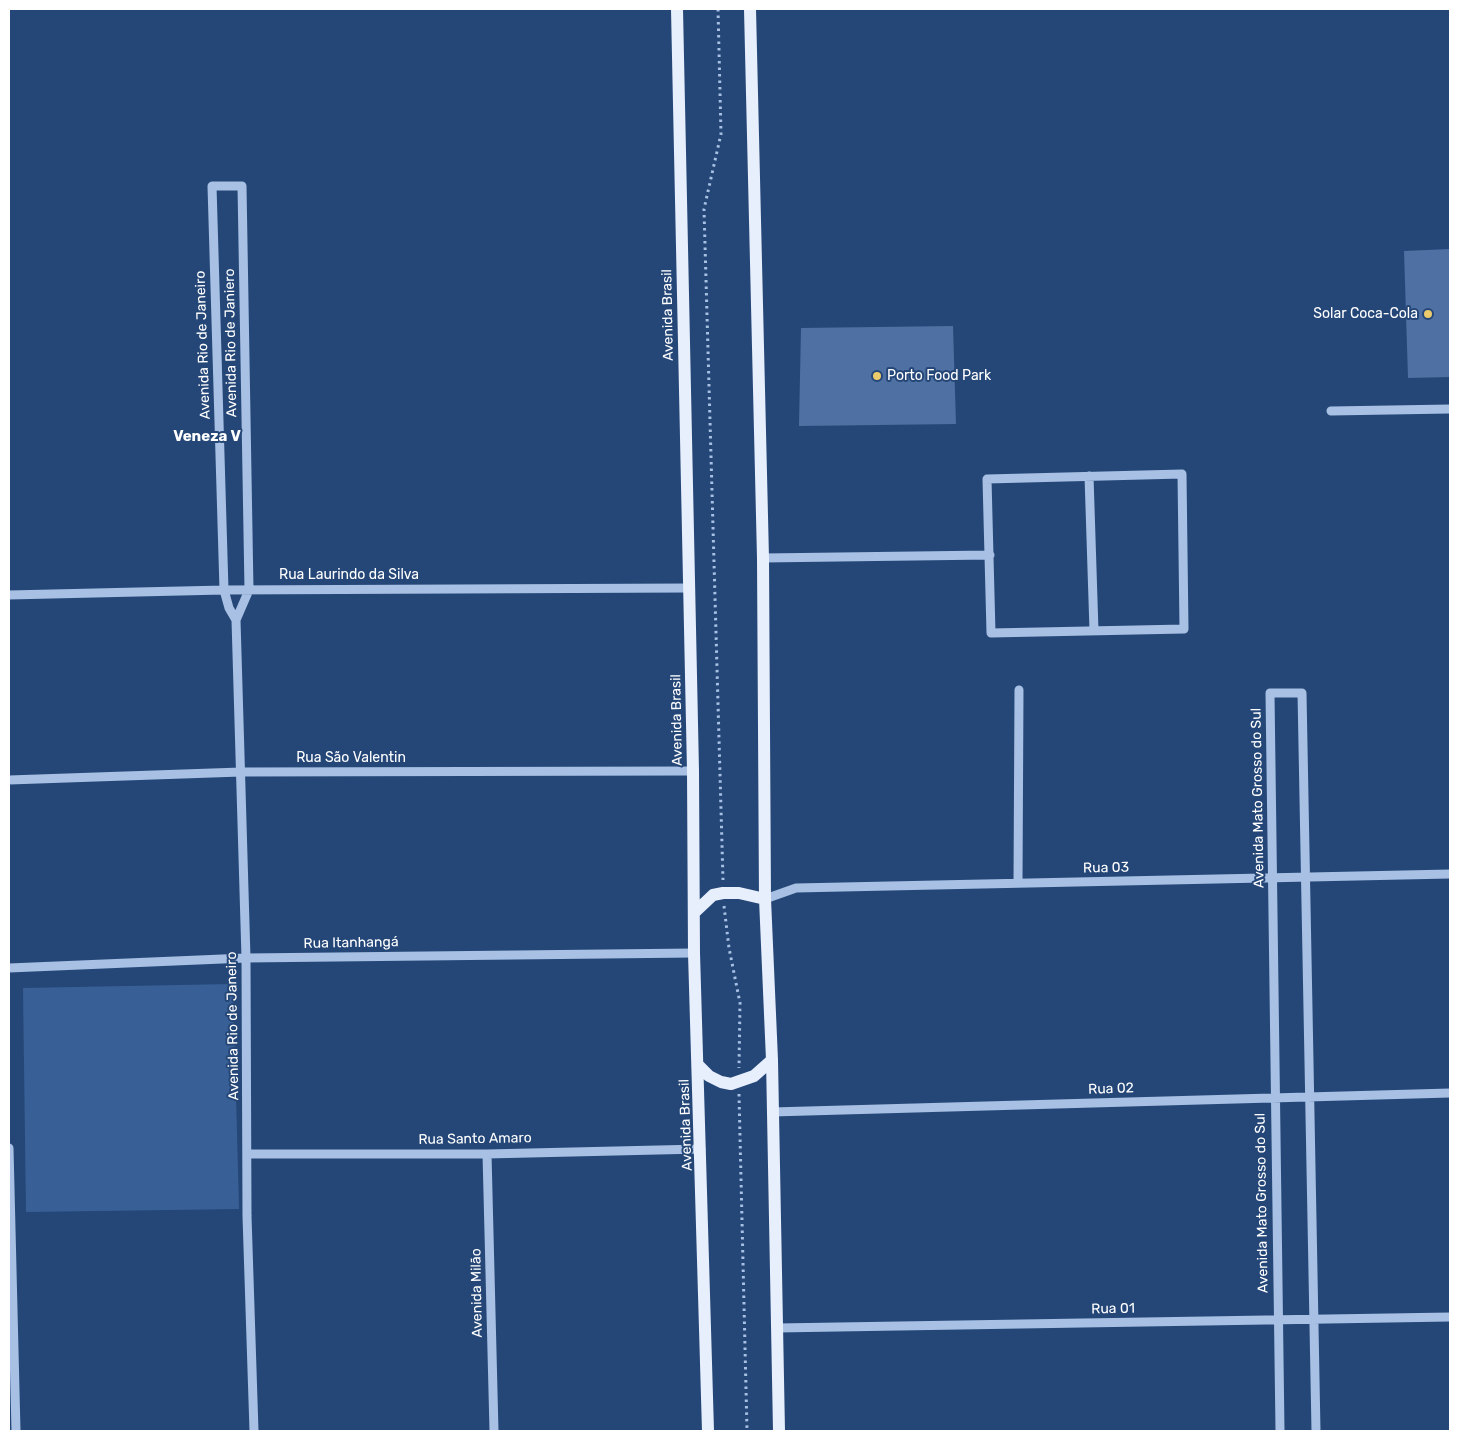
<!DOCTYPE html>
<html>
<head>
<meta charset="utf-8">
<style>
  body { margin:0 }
  #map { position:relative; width:1459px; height:1440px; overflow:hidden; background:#254778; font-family:Rubik,sans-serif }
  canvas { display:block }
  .frame { position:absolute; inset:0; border:10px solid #fff; pointer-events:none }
</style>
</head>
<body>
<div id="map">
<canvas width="1459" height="1440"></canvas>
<div class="frame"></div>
</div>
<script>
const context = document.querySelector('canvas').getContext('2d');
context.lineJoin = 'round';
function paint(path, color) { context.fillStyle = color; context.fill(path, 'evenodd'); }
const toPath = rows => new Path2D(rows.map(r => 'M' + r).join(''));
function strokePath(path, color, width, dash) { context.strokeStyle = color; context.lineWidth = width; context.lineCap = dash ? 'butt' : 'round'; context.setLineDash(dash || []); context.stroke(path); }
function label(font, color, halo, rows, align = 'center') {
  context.font = font + ' Rubik,sans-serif'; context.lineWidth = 4; context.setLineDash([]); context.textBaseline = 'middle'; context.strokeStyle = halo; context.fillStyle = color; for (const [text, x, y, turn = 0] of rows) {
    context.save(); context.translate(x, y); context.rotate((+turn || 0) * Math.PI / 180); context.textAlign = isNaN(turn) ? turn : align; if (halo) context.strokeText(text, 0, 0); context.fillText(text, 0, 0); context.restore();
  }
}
paint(toPath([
  [233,984,239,1209,26,1212,23,988]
]), '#396096');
paint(toPath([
  [1450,249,1450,377,1408,378,1404,251],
  [953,326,956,424,799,426,801,328]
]), '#4e70a2');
strokePath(toPath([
  [718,9,721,134,704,209,723,880],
  [724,906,729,948,740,1003,739,1068],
  [739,1094,747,1431]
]), '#a7c0e3', 3, [2.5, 4]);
strokePath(toPath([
  [1331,411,1450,409],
  [1182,474,1184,629,991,633,987,479,1182,474],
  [1089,476,1094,631],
  [763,558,990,555],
  [9,595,224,590,689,588],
  [236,620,229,608,224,590,212,186,242,186,249,590,236,620,246,958,247,1216,254,1431],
  [9,780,241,772,693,771],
  [1018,883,1019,690],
  [765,899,796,888,1450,874],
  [9,968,246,958,694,953],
  [772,1112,1450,1093],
  [9,1148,16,1431],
  [248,1154,487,1154,701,1149],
  [487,1154,494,1431],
  [777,1328,1450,1317],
  [1280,1431,1270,693,1302,693,1316,1431]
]), '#a7c0e3', 9);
strokePath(toPath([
  [677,9,693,771,694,953,708,1431],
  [750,9,763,558,765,899,772,1060,779,1431],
  [695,912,713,895,723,893,739,893,765,899],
  [699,1066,709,1076,721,1082,731,1084,754,1076,772,1060]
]), '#e7eefc', 12);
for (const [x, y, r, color] of [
  [1428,314,5,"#eccb6c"],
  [877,376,5,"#eccb6c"]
]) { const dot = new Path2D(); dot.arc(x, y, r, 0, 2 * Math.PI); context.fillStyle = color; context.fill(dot); strokePath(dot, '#254778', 2); }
label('14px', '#fff', '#254778', [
  ["Solar Coca-Cola",1418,314],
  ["Porto Food Park",887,376,"left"]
], 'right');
label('14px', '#fff', '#254778', [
  ["Avenida Brasil",668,315,-91],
  ["Avenida Rio de Janiero",231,343,-91],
  ["Avenida Rio de Janeiro",203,345,-92],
  ["Rua Laurindo da Silva",349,575],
  ["Avenida Brasil",677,720,-91],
  ["Rua São Valentin",351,758],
  ["Avenida Mato Grosso do Sul",1258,798,-91],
  ["Rua 03",1106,868,-1],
  ["Rua Itanhangá",351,943,-1],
  ["Avenida Rio de Janeiro",233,1026,-91],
  ["Rua 02",1111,1089,-2],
  ["Avenida Brasil",686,1125,-92],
  ["Rua Santo Amaro",475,1139,-1],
  ["Avenida Mato Grosso do Sul",1262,1203,-91],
  ["Avenida Milão",477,1293,-91],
  ["Rua 01",1113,1309,-1]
]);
label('bold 15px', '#fff', '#254778', [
  ["Veneza V",207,437]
]);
</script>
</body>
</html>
